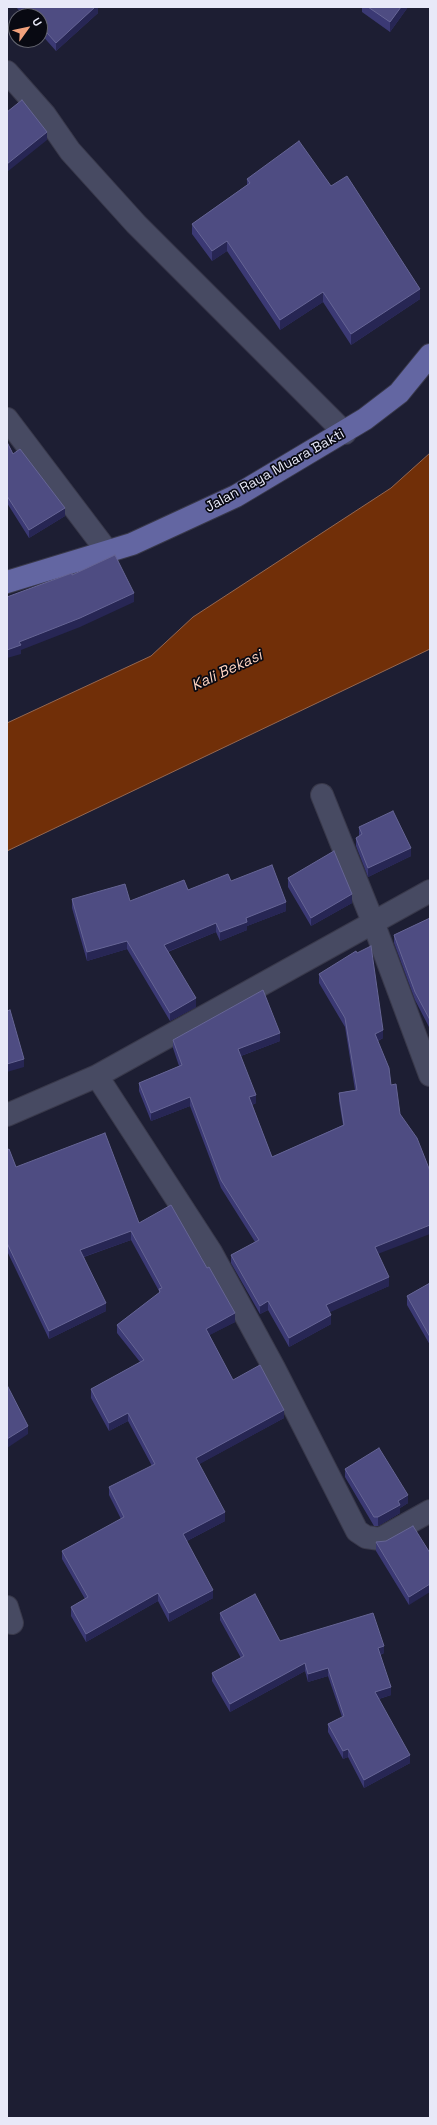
<!DOCTYPE html>
<html>
<head>
<meta charset="utf-8">
<style>
  body { margin:0 }
  #map { position:relative; width:437px; height:2125px; overflow:hidden; background:#1d1e33; font-family:"Space Grotesk",sans-serif }
  canvas { display:block }
  .frame { position:absolute; inset:0; border:8px solid #e8e9f8; pointer-events:none }
  .north { position:absolute; left:8px; top:8px; width:40px; height:40px; box-sizing:border-box; background:#080912; border:1px solid #62636e; border-radius:50%; rotate:57deg; font-size:11px; font-weight:700; line-height:16px; text-align:center; color:#e8e9f8 }
  .north::after { content:''; display:block; margin:auto; width:14px; height:18px; background:#f1a17c; clip-path:polygon(50% 0,100% 100%,50% 72%,0 100%) }
</style>
</head>
<body>
<div id="map">
<canvas width="437" height="2125"></canvas>
<div class="frame"></div>
<div class="north">U</div>
</div>
<script>
const context = document.querySelector('canvas').getContext('2d');
context.lineJoin = 'round';
function paint(path, color) { context.fillStyle = color; context.fill(path, 'evenodd'); }
const toPath = rows => new Path2D(rows.map(r => 'M' + r).join(''));
function strokePath(path, color, width, dash) { context.strokeStyle = color; context.lineWidth = width; context.lineCap = dash ? 'butt' : 'round'; context.setLineDash(dash || []); context.stroke(path); }
function label(font, color, halo, rows, align = 'center') {
  context.font = font + ' "Space Grotesk",sans-serif'; context.lineWidth = 3.5; context.setLineDash([]); context.textBaseline = 'middle'; context.strokeStyle = halo; context.fillStyle = color; for (const [text, x, y, turn = 0] of rows) {
    context.save(); context.translate(x, y); context.rotate((+turn || 0) * Math.PI / 180); context.textAlign = isNaN(turn) ? turn : align; if (halo) context.strokeText(text, 0, 0); context.fillText(text, 0, 0); context.restore();
  }
}
const water = toPath([
  [430,453,430,649,7,851,7,723,151,656,193,617,391,488,430,453]
]);
paint(water, '#712f08');
strokePath(water, '#956750', 1);
const street = toPath([
  [7,72,45,115,70,151,136,224,345,433],
  [7,419,107,551],
  [322,795,373,922,430,1075],
  [97,1076,211,1252,274,1368,357,1531,366,1537,380,1539,430,1511],
  [7,1115,97,1076,430,891],
  [7,1607,12,1623]
]);
const primary = toPath([
  [7,582,132,544,236,496,365,419,399,393,430,355]
]);
strokePath(street, '#39394b', 24);
strokePath(primary, '#39394b', 24);
strokePath(street, '#474a62', 22);
strokePath(primary, '#6366a2', 22);
paint(toPath([
  [16,7,98,7,98,13,56,51,40,33,40,16,24,16],
  [362,7,408,7,390,32,362,12],
  [247,179,331,186,420,299,351,345,323,302,280,330,227,251,212,261,192,234,192,224,247,185],
  [7,442,13,454,65,516,29,538,7,503],
  [359,827,411,856,368,877,356,846,356,838,359,836],
  [288,878,352,903,311,926,288,887],
  [231,881,286,911,247,926,247,930,220,941,216,932,168,952,196,1007,170,1021,127,949,87,961,72,908,72,899,130,901],
  [430,918,430,1029,415,1000,394,943,394,935],
  [319,974,383,1038,378,1041,378,1254,389,1286,329,1312,331,1324,289,1347,268,1310,260,1314,231,1263,231,1255,255,1242,221,1188,190,1106,151,1121,139,1091,139,1083,179,1066,173,1048,173,1040,280,1041,241,1056,256,1103,252,1105,272,1157,343,1125,339,1101,339,1093,355,1090,345,1027,319,983],
  [7,1150,16,1167,139,1223,235,1322,209,1335,233,1380,284,1418,199,1464,225,1521,187,1541,213,1598,169,1622,158,1601,86,1642,71,1616,71,1607,85,1599,62,1559,62,1551,121,1519,109,1495,109,1487,152,1466,128,1421,109,1431,91,1398,91,1389,140,1362,117,1333,117,1325,159,1293,159,1291,131,1240,84,1257,106,1311,49,1339,7,1251],
  [430,1283,430,1345,407,1305,407,1296],
  [345,1469,408,1503,400,1508,400,1513,378,1526,374,1526,345,1477],
  [376,1542,430,1553,409,1605,376,1551],
  [220,1613,280,1641,384,1653,380,1655,391,1695,379,1699,410,1763,364,1788,348,1757,343,1759,328,1732,328,1724,342,1717,328,1676,308,1682,305,1671,230,1712,212,1681,212,1673,241,1658,220,1620]
]), '#3b3974');
paint(toPath([
  [95,7,98,7,98,13,56,51,56,43],
  [401,7,408,7,390,32,390,22],
  [47,132,47,140,7,172,7,164],
  [227,241,227,251,212,261,212,251],
  [420,289,420,299,351,345,351,334],
  [323,292,323,302,280,330,280,320],
  [65,508,65,516,29,538,29,530],
  [134,593,134,602,80,627,21,650,21,654,7,658,7,650,19,642],
  [411,848,411,856,368,877,368,868],
  [352,894,352,903,311,926,311,918],
  [286,902,286,911,247,926,247,930,220,941,220,932,246,918],
  [216,923,216,932,164,953,164,945],
  [127,941,127,949,87,961,87,952],
  [196,998,196,1007,170,1021,170,1013],
  [383,1030,383,1038,375,1042,375,1034],
  [280,1033,280,1041,238,1057,238,1049],
  [24,1059,24,1067,7,1072,7,1064],
  [256,1095,256,1103,249,1106,249,1097],
  [190,1097,190,1106,151,1121,151,1113],
  [430,1225,430,1234,375,1255,375,1247],
  [131,1231,131,1240,80,1258,80,1250],
  [389,1277,389,1286,326,1314,326,1305],
  [268,1301,268,1310,260,1314,260,1306],
  [106,1303,106,1311,49,1339,49,1331],
  [235,1313,235,1322,206,1337,206,1329],
  [331,1315,331,1324,289,1347,289,1338],
  [284,1410,284,1418,196,1466,196,1458],
  [128,1413,128,1421,109,1431,109,1423],
  [28,1426,28,1434,7,1448,7,1439],
  [408,1495,408,1503,400,1508,400,1513,378,1526,378,1517,398,1501],
  [225,1512,225,1521,183,1543,183,1534],
  [430,1584,430,1592,409,1605,409,1597],
  [213,1590,213,1598,169,1622,169,1613],
  [158,1593,158,1601,86,1642,86,1634],
  [384,1646,384,1653,378,1655,378,1648],
  [305,1663,305,1671,230,1712,230,1704],
  [328,1668,328,1676,308,1682,308,1674],
  [391,1687,391,1695,375,1700,375,1692],
  [348,1749,348,1757,343,1759,343,1751],
  [410,1755,410,1763,364,1788,364,1780]
]), '#272654');
const building = toPath([
  [24,7,95,7,56,43,40,25,40,16,32,16,24,7],
  [368,7,401,7,390,22,368,7],
  [22,100,47,132,7,164,7,112,22,100],
  [299,141,331,186,347,176,420,289,351,334,323,292,280,320,227,241,212,251,192,224,250,183,247,179,299,141],
  [7,442,13,454,20,449,65,508,29,530,7,496,7,442],
  [115,555,134,593,80,618,19,642,21,645,7,650,7,597,72,573,72,575,115,555],
  [393,811,411,848,368,868,356,838,362,834,359,827,393,811],
  [334,851,352,894,311,918,288,878,334,851],
  [272,865,286,902,246,918,247,922,220,932,216,923,164,945,196,998,170,1013,127,941,87,952,72,899,125,884,130,901,184,880,188,890,228,874,231,881,272,865],
  [430,918,430,1020,415,992,394,935,430,918],
  [371,946,383,1030,375,1034,389,1068,391,1085,396,1084,400,1114,417,1138,430,1171,430,1225,375,1247,389,1277,326,1305,331,1315,289,1338,268,1301,260,1306,231,1255,259,1240,221,1180,190,1097,151,1113,139,1083,182,1065,173,1040,263,990,280,1033,238,1049,256,1095,249,1097,272,1157,344,1125,339,1093,357,1090,345,1018,319,974,356,951,357,953,371,946],
  [10,1010,24,1059,7,1064,7,1011,10,1010],
  [105,1133,139,1223,171,1205,207,1268,209,1267,235,1313,206,1329,233,1380,260,1365,284,1410,196,1458,225,1512,183,1534,213,1590,169,1613,158,1593,86,1634,71,1607,88,1597,62,1551,124,1517,109,1487,155,1464,128,1413,109,1423,91,1389,144,1360,117,1325,160,1292,159,1289,162,1288,131,1231,80,1250,106,1303,49,1331,7,1243,7,1150,9,1149,16,1167,105,1133],
  [430,1283,430,1337,407,1296,430,1283],
  [7,1385,28,1426,7,1439,7,1385],
  [379,1448,408,1495,398,1501,400,1505,378,1517,374,1517,345,1469,379,1448],
  [413,1526,430,1553,430,1584,409,1597,376,1542,386,1541,413,1526],
  [255,1594,280,1641,373,1613,384,1646,378,1648,391,1687,375,1692,410,1755,364,1780,348,1749,343,1751,328,1724,344,1716,328,1668,308,1674,305,1663,230,1704,212,1673,244,1656,220,1613,255,1594]
]);
paint(building, '#4e4c82');
strokePath(building, '#666595', 1);
label('14px', '#e8e9f8', '#080912', [
  ["Jalan Raya Muara Bakti",275,471,-29]
]);
label('italic 15px', '#fcd2bf', '#080912', [
  ["Kali Bekasi",227,671,-25]
]);
</script>
</body>
</html>
